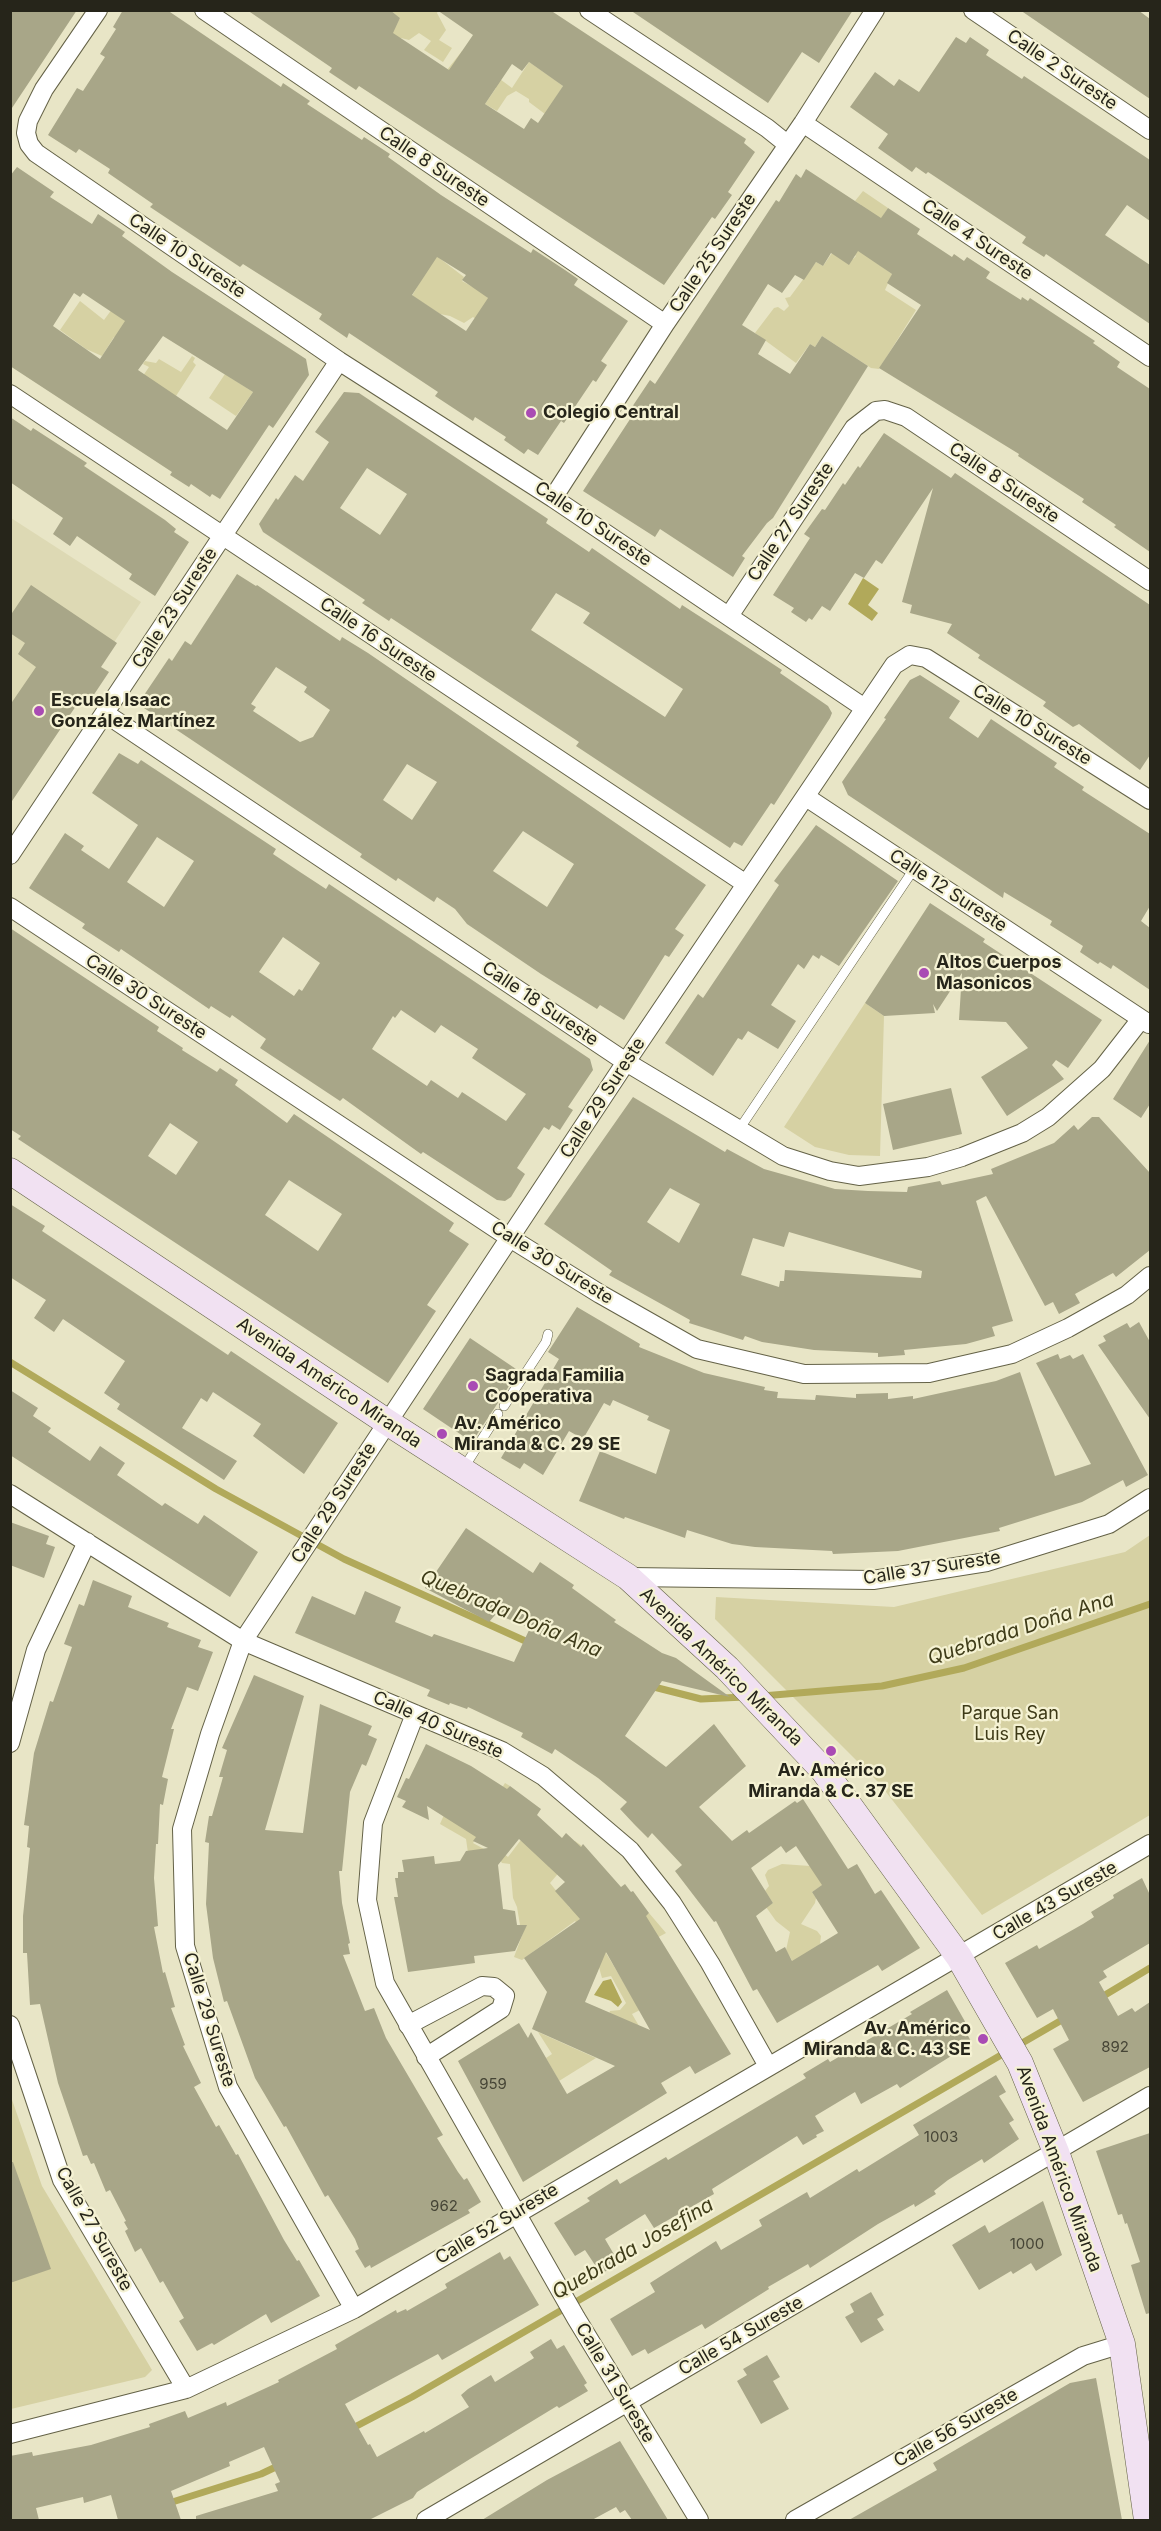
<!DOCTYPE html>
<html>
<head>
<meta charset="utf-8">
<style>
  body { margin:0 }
  #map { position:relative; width:1161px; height:2531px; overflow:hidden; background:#e8e5c6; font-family:Inter,sans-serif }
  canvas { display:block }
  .frame { position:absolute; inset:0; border:12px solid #26251a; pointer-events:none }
</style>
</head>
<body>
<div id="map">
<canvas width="1161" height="2531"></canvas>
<div class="frame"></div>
</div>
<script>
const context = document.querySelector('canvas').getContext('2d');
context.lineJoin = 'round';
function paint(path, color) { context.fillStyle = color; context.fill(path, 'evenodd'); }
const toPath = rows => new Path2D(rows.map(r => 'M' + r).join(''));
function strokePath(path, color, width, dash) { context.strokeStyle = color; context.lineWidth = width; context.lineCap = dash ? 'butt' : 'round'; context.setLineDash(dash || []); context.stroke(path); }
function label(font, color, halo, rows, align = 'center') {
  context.font = font + ' Inter,sans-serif'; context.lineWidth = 4.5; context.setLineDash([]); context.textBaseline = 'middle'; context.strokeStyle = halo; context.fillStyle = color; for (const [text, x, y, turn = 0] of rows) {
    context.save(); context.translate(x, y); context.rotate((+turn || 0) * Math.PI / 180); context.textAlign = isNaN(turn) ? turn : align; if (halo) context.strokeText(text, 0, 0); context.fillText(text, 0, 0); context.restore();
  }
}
paint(toPath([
  [11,518,141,602,11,796]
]), '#ddd9b4');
paint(toPath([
  [391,11,438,11,437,13,446,30,439,40,452,48,443,62,424,50,431,41,419,33,409,40,401,38,398,43,390,37,400,18],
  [462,51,512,88,529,62,555,80,563,86,553,102,549,117,529,102,529,99,516,91,507,96,497,111,485,104,496,88,443,75],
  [863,191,888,208,860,251,892,274,885,290,916,310,879,369,871,368,822,336,815,347,810,344,796,363,755,333,774,308,778,307,784,311,789,306,785,298,790,297,816,262,823,266,832,253,853,259,856,256,829,237,861,205,855,201],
  [340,256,438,257,464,277,462,281,473,287,476,282,529,354,473,317,464,323,450,316,440,314,412,296,421,280],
  [80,301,104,320,115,305,140,322,127,345,114,337,102,356,86,349,60,330],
  [192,356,195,358,193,362,196,365,176,396,136,386,149,367,143,364,145,361,156,363,159,359,181,372],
  [225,374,253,392,236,416,209,398],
  [865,1003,884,1016,880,1156,849,1155,815,1147,784,1127],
  [1150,1535,1150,1815,982,1915,879,1783,715,1619,716,1597,894,1607,1125,1552],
  [505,1783,510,1786,473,1843,493,1854,498,1849,508,1857,536,1820,550,1868,575,1841,582,1846,550,1883,570,1908,583,1897,605,1946,649,1913,666,1933,653,1940,647,1929,606,1953,640,2010,632,2014,642,2031,608,2017,610,2011,620,2010,626,2003,611,1976,602,1978,595,1953,596,1948,575,1921,522,1960,514,1957,526,1925,520,1925,517,1907,513,1898,510,1864,502,1863,498,1857,469,1860,466,1839,440,1824,454,1792,474,1833],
  [782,1864,810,1866,827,1882,812,1892,816,1898,815,1903,801,1924,817,1931,821,1936,820,1944,797,1969,786,1950,790,1932,776,1921,766,1907,773,1903,765,1891,769,1886,765,1875,768,1870],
  [538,2032,596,2058,559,2081,546,2058,552,2054],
  [10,2094,42,2186,152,2370,145,2377,11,2409]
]), '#d6d1a3');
paint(toPath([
  [863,578,879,589,868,605,878,613,872,621,848,604],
  [611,1979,622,2002,618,2007,611,2001,594,1995,603,1981]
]), '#b1a95a');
strokePath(toPath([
  [10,1362,216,1489,344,1559,532,1644],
  [650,1686,701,1699,745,1697],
  [762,1696,882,1686,964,1668,1150,1604],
  [1100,1998,1150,1968],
  [1017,2046,1067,2017],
  [349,2430,412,2397,1008,2051],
  [166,2504,261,2474,280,2465]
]), '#b1a95a', 7);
paint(toPath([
  [10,10,77,10,10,111],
  [123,10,167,10,281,87,283,83,310,101,307,104,362,140,364,137,390,154,388,157,441,195,531,253,533,249,565,270,578,279,574,285,628,321,601,361,607,365,596,382,593,380,564,423,561,421,538,455,528,449,524,454,504,440,506,437,475,417,473,421,435,396,438,392,349,333,347,338,319,319,322,314,243,264,240,267,150,207,153,204,108,173,110,169,79,149,76,153,48,135,77,88,83,91,105,57,100,54,116,29,113,27],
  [437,257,466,275,462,280,488,298,466,331,412,295],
  [247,10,390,10,400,18,393,33,449,70,473,35,437,10,550,10,746,139,744,143,755,152,728,192,732,195,715,219,712,217,664,285,359,86,356,90,329,72,332,68],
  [529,62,563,86,538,123,531,118,524,129,485,104,512,64,522,71],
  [630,10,853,10,819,63,802,52,768,103],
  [1020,10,1138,10,1150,19,1150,99],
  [956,37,966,43,970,37,989,50,986,55,1022,79,1024,76,1150,160,1150,221,1127,205,1105,235,1150,265,1150,324,1046,254,1044,257,1022,243,1026,237,928,172,926,174,916,167,912,172,878,148,888,134,850,107,875,72,894,86,899,79,919,92],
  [17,167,54,192,50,197,92,224,98,214,125,232,122,236,172,272,306,359,309,375,273,428,269,425,220,499,212,494,210,497,191,484,189,487,170,475,172,472,10,366,10,176],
  [74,293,80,297,83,293,125,321,100,359,53,326],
  [163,336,253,392,227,430,138,370],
  [806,169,881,218,888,208,920,229,917,234,952,257,954,254,964,261,967,257,990,272,986,278,1021,300,1022,297,1028,301,1030,298,1095,341,1093,343,1120,362,1117,367,1150,389,1150,552,1114,527,1116,525,1082,502,1084,499,1018,456,1019,454,879,368,921,305,887,283,892,274,858,251,849,265,831,253,823,266,816,262,804,280,795,275,782,293,768,284,742,325,766,340,758,354,790,374,810,344,815,347,822,336,868,366,773,518,767,523,742,556,745,558,733,577,660,529,655,537,583,491,636,410,632,407,650,380,655,384,776,200,779,202,796,174,801,178],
  [344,392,359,393,548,519,546,523,589,552,592,548,680,609,682,605,727,634,782,670,780,673,828,706,832,713,830,718,774,805,771,803,742,846,734,842,730,848,576,746,579,742,391,618,389,621,362,603,365,600,263,532,259,524,276,498,278,500,295,475,303,481,329,442,315,432],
  [367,468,407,494,380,535,340,508],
  [556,593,590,613,583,623,683,689,665,717,531,630],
  [10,417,31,431,33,428,87,463,84,466,165,520,176,529,174,532,189,542,155,596,129,579,132,574,77,536,70,546,53,534,63,518,10,482],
  [884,433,951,478,955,473,1150,605,1150,755,1140,770,1079,724,1073,727,1043,706,1046,702,978,658,980,655,947,633,952,624,910,613,912,605,902,602,933,488,882,564,876,560,864,578,855,573,830,611,822,606,812,620,809,618,806,622,791,612,794,608,773,595,810,538,804,534,822,509,825,510,843,483,845,485,858,466,860,468],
  [237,574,256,586,257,585,340,641,342,637,368,653,706,885,675,929,684,935,669,957,665,955,624,1020,600,1005,597,1009,541,974,467,924,455,909,437,897,434,902,398,878,396,881,360,857,362,854,144,708,140,701,169,658,172,661,185,641,191,645],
  [276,667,307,687,304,692,330,710,313,737,300,742,253,711,256,707,251,704],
  [407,764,437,782,412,820,383,800],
  [523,831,574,864,547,907,493,871],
  [31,585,117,643,101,667,109,672,89,702,82,697,10,804,10,705,36,667,18,654,25,643,10,633,10,616],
  [920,675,960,701,949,718,978,738,991,719,1057,763,1054,767,1084,787,1082,790,1150,834,1150,906,1141,921,1150,928,1150,990,1113,965,1111,969,1100,962,1098,964,1080,952,1083,946,1050,925,1052,921,1004,892,1003,898,848,795,842,782,886,719,884,718,910,680],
  [119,753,138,764,141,760,276,849,273,854,300,872,326,889,329,884,590,1059,593,1070,568,1107,573,1110,560,1130,552,1125,549,1130,544,1127,517,1168,525,1174,511,1197,505,1201,497,1200,423,1152,421,1154,343,1098,340,1101,260,1048,266,1039,232,1015,230,1018,211,1006,209,1009,121,949,119,952,82,928,85,924,29,888,65,833,84,846,81,850,109,869,138,825,92,793],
  [157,837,194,861,164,907,127,882],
  [283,937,320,963,302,991,299,989,294,996,259,972],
  [401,1010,435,1033,441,1025,478,1049,472,1058,526,1094,506,1121,462,1092,458,1098,431,1080,427,1086,372,1049,393,1016,395,1018],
  [816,825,898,881,839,966,821,955,819,959,813,955,804,969,798,964,771,1005,796,1021,778,1049,748,1031,742,1040,738,1038,713,1076,665,1043,698,994,703,998,779,885,774,881],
  [930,903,985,939,983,942,1102,1020,1068,1068,1056,1060,1052,1065,1064,1079,1007,1116,981,1077,1028,1048,1006,1022,959,1020,962,973,937,1011,933,1004,935,1013,884,1016,865,1003],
  [10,928,159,1027,157,1031,183,1048,182,1050,217,1072,220,1068,238,1080,235,1085,287,1123,294,1114,454,1223,449,1231,469,1244,427,1305,436,1311,388,1383,18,1139,21,1136,10,1129],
  [170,1123,198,1142,176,1175,148,1156],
  [289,1180,342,1214,318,1251,265,1215],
  [1150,1040,1150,1104,1141,1118,1113,1099],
  [951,1088,962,1134,893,1150,883,1104],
  [633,1097,725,1152,727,1149,764,1169,835,1189,868,1191,907,1192,908,1187,940,1181,942,1185,993,1174,991,1169,1054,1143,1074,1125,1078,1130,1092,1117,1099,1117,1150,1173,1150,1250,1116,1277,1113,1273,1075,1294,1080,1303,1059,1314,1053,1302,1045,1306,986,1196,976,1201,1013,1321,992,1327,995,1336,966,1344,904,1350,905,1355,878,1357,878,1353,814,1350,762,1342,745,1336,743,1340,689,1323,690,1320,609,1275,612,1271,544,1224],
  [670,1188,700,1204,679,1243,647,1222],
  [789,1232,922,1271,921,1278,785,1270,784,1281,780,1281,779,1287,741,1275,753,1238,784,1247],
  [10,1204,45,1226,42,1231,228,1355,231,1351,338,1423,304,1474,253,1436,261,1424,213,1392,207,1402,201,1398,182,1428,237,1461,224,1480,117,1409,120,1404,104,1393,125,1361,63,1319,54,1332,34,1318,46,1300,10,1277],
  [577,1307,640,1344,639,1347,704,1373,765,1387,764,1390,778,1392,777,1398,815,1400,816,1395,856,1398,856,1394,888,1393,888,1399,913,1396,913,1399,996,1381,1020,1372,1055,1476,1091,1464,1036,1363,1058,1354,1060,1359,1070,1355,1073,1359,1083,1354,1148,1475,1126,1487,1123,1480,1082,1502,999,1528,1000,1531,898,1551,833,1554,832,1551,755,1547,732,1544,687,1530,685,1538,625,1517,624,1519,579,1501,600,1451,656,1474,670,1430,647,1420,649,1416,613,1400,610,1406,604,1403,583,1439,569,1431,543,1475,524,1463,520,1469,501,1458,559,1359,548,1352],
  [1139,1322,1150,1342,1150,1419,1098,1345,1106,1341,1103,1336,1127,1323,1130,1328],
  [470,1338,519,1371,472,1442,423,1409],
  [10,1390,38,1408,33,1416,51,1428,48,1432,90,1461,100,1446,125,1463,117,1475,162,1506,165,1503,198,1524,204,1515,258,1552,230,1597,10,1455],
  [10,1522,49,1536,46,1544,55,1547,44,1578,10,1565],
  [466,1528,533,1573,540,1562,574,1585,572,1588,616,1620,614,1622,662,1653,676,1658,730,1697,662,1681,625,1736,666,1767,714,1724,746,1766,699,1807,732,1841,747,1830,749,1833,795,1801,797,1803,803,1799,848,1869,857,1864,875,1894,881,1890,920,1948,882,1971,878,1965,777,2023,757,1989,753,1991,716,1921,714,1922,675,1871,682,1865,652,1833,648,1838,634,1824,620,1809,627,1802,598,1778,555,1749,552,1754,521,1737,523,1733,468,1707,467,1709,450,1703,449,1705,427,1696,430,1690,295,1633,312,1596,355,1615,365,1591,401,1607,395,1622,432,1637,434,1634,514,1662,530,1628,496,1614,489,1622,425,1588],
  [781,1846,786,1853,796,1846,822,1885,812,1892,838,1933,792,1961,785,1947,776,1952,756,1916,773,1903,751,1868],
  [93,1580,132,1596,128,1607,169,1623,167,1627,201,1640,198,1647,213,1652,198,1691,187,1687,171,1729,174,1729,162,1777,168,1779,163,1805,160,1804,158,1844,156,1844,154,1878,158,1926,154,1927,163,1973,165,1972,175,2007,171,2008,185,2045,183,2046,201,2083,194,2087,216,2127,219,2125,236,2155,238,2154,284,2240,297,2261,299,2260,320,2296,271,2323,266,2314,214,2345,212,2343,197,2351,179,2321,184,2318,163,2281,160,2283,141,2248,135,2252,125,2231,128,2229,124,2222,126,2221,110,2190,106,2192,94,2163,91,2164,87,2155,83,2156,58,2083,40,2004,30,2005,27,1953,23,1953,23,1916,30,1848,27,1847,29,1826,24,1825,34,1753,50,1701,53,1702,72,1647,64,1644,79,1604,84,1606],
  [254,1675,304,1696,265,1830,303,1833,320,1704,372,1726,368,1735,377,1739,366,1766,362,1764,350,1792,342,1871,339,1871,342,1903,350,1943,348,1944,350,1954,343,1955,365,2011,374,2008,386,2038,443,2135,437,2138,458,2172,464,2180,467,2178,481,2202,468,2210,470,2213,371,2268,370,2265,365,2268,355,2251,359,2249,355,2239,328,2195,325,2197,286,2126,284,2127,255,2078,227,2001,224,2002,213,1958,206,1904,209,1843,205,1842,209,1816,212,1816,223,1777,219,1777,227,1750,222,1748],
  [426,1744,471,1766,507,1789,510,1786,541,1809,537,1815,562,1838,566,1833,581,1847,583,1844,621,1887,625,1884,631,1892,633,1891,649,1913,646,1916,731,2054,695,2074,690,2066,661,2083,667,2093,523,2182,458,2061,519,2023,528,2038,531,2032,567,2094,615,2066,532,2029,547,1992,524,1958,580,1919,555,1891,565,1882,519,1839,498,1865,503,1909,515,1911,517,1925,527,1925,515,1951,474,1956,475,1963,408,1972,394,1897,398,1897,395,1878,398,1878,398,1872,404,1872,402,1860,434,1856,435,1864,460,1861,466,1851,488,1848,473,1841,476,1837,427,1806,429,1820,402,1807,406,1801,397,1797,406,1778,409,1779],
  [606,1952,650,2030,585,2002],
  [1142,1878,1150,1895,1150,1943,1103,1971,1107,1977,1099,1982,1118,2016,1132,2008,1135,2012,1150,2002,1150,2067,1083,2102,1053,2049,1069,2040,1053,2009,1037,2018,1005,1963,1037,1945,1039,1949,1083,1924,1094,1917,1091,1912,1114,1898,1113,1895],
  [947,1990,971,2032,967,2034,972,2043,900,2088,897,2084,861,2104,855,2092,815,2116,824,2131,816,2135,817,2137,803,2145,797,2136,712,2189,714,2194,654,2228,645,2214,605,2239,619,2263,601,2274,585,2250,575,2256,554,2223,590,2201,587,2198,617,2179,620,2184,666,2157,668,2160,806,2078,803,2074,828,2059,830,2062,912,2014,910,2012],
  [996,2075,1006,2092,999,2096,1014,2120,1009,2123,1019,2139,984,2163,982,2159,948,2180,934,2191,936,2194,915,2207,914,2204,878,2224,810,2268,808,2264,768,2287,769,2289,705,2329,702,2324,648,2354,645,2349,632,2356,610,2319,655,2292,650,2283,716,2241,721,2250,762,2226,759,2220,807,2192,810,2198,857,2169,859,2172,919,2135,913,2125],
  [1150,2133,1150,2313,1146,2314,1131,2265,1140,2262,1127,2223,1125,2224,1122,2214,1118,2215,1096,2151],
  [10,2162,13,2162,51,2269,10,2283],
  [1043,2201,1062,2255,1036,2271,1031,2263,1013,2274,1011,2271,979,2290,952,2245,985,2225,989,2233],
  [500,2252,504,2260,510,2256,539,2305,442,2360,438,2354,345,2404,368,2445,370,2444,377,2457,424,2431,425,2433,469,2407,461,2395,468,2389,491,2375,495,2382,534,2358,530,2352,551,2339,557,2349,564,2345,587,2383,584,2385,588,2391,559,2408,557,2406,470,2459,417,2492,413,2498,369,2520,196,2520,196,2516,278,2491,275,2484,280,2482,264,2447,229,2462,230,2466,171,2491,181,2520,118,2520,111,2495,84,2503,83,2497,36,2508,39,2520,10,2520,10,2456,32,2452,33,2456,91,2445,150,2427,149,2424,185,2411,188,2418,226,2402,227,2406,279,2382,278,2380,337,2349,335,2345,396,2310,397,2313,406,2309,407,2311,447,2288,445,2284],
  [871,2292,884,2315,877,2319,884,2330,861,2343,845,2317,854,2312,850,2304],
  [767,2355,780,2377,773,2381,789,2409,761,2424,737,2381,747,2375,743,2369],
  [1096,2378,1122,2520,849,2520,937,2470,933,2463,1070,2383],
  [620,2441,668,2520,632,2520,625,2510,620,2513,616,2507,592,2520,482,2520,547,2480]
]), '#a8a688');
const lane = toPath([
  [738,1131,914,869],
  [504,1406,546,1342,548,1334],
  [463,1469,498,1414]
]);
const street = toPath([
  [98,10,44,89,28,121,26,133,29,144,36,153,339,361,553,498,863,707],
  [204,10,665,324],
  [589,10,767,128,787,144],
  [973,10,1150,130],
  [803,123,1150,357],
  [10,394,746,884],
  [553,498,665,324,803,123,875,10],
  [729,616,854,428,876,411,885,410,906,417,1150,581],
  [106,714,626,1062,783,1156,830,1171,859,1176,928,1167,962,1157,1022,1133,1048,1117,1102,1069,1141,1019],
  [806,797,1149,1024],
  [10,855,339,361],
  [10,907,510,1238,600,1294,697,1349,804,1374,929,1373,1012,1354,1068,1328,1127,1295,1150,1276],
  [10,1494,243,1641,502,1751,543,1776,630,1850,672,1903,710,1963,768,2066],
  [628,1577,873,1580,987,1562,1109,1524,1150,1498],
  [415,1714,373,1823,367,1900,385,1983,576,2318,699,2520],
  [10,1743,36,1650,87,1542],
  [10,2025,62,2180,186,2389],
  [408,2025,482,1986,494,1987,505,1996,501,2009,426,2057],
  [354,2309,228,2087,185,1946,182,1829,210,1734,243,1641,626,1062,894,665,910,655,926,658,1150,800],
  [10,2434,186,2389,354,2309,1150,1844],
  [426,2520,1150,2096],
  [795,2520,1083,2356,1122,2344]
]);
const secondary = toPath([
  [10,1171,387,1422,628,1577,727,1668,824,1771,959,1957,1020,2063,1056,2152,1122,2344,1147,2520]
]);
strokePath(lane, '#646247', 10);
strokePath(street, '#646247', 20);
strokePath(secondary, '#646247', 27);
strokePath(lane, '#fff', 9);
strokePath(street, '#fff', 18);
strokePath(secondary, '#f1e1f2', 26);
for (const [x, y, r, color] of [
  [531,413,6,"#a94bb4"],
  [39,711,6,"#a94bb4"],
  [924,973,6,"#a94bb4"],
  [473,1386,6,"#a94bb4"],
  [442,1434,6,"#a94bb4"],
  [831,1751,6,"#a94bb4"],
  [983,2039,6,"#a94bb4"]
]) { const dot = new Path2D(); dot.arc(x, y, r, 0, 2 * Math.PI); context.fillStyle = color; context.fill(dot); strokePath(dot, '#f5f2d3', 2); }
label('15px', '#464536', null, [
  ["892",1115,2047],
  ["959",493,2084],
  ["1003",941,2137],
  ["962",444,2206],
  ["1000",1027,2244]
]);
label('18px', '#26251a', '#f5f2d3', [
  ["Calle 2 Sureste",1062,70,34],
  ["Calle 8 Sureste",434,167,34],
  ["Calle 4 Sureste",977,240,34],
  ["Calle 25 Sureste",713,253,-56],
  ["Calle 10 Sureste",187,256,34],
  ["Calle 8 Sureste",1004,483,34],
  ["Calle 27 Sureste",791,522,-56],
  ["Calle 10 Sureste",593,524,34],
  ["Calle 23 Sureste",175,608,-57],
  ["Calle 16 Sureste",378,640,34],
  ["Calle 10 Sureste",1032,725,32],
  ["Calle 12 Sureste",948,891,33],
  ["Calle 30 Sureste",146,997,33],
  ["Calle 18 Sureste",540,1004,34],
  ["Calle 29 Sureste",603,1098,-57],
  ["Calle 30 Sureste",552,1263,32],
  ["Avenida Américo Miranda",329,1383,34],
  ["Calle 29 Sureste",334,1503,-57],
  ["Calle 37 Sureste",932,1568,-9],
  ["Avenida Américo Miranda",721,1667,44],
  ["Calle 40 Sureste",438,1725,24],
  ["Calle 43 Sureste",1055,1901,-30],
  ["Calle 29 Sureste",209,2020,73],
  ["Avenida Américo Miranda",1059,2169,70],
  ["Calle 52 Sureste",497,2224,-31],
  ["Calle 27 Sureste",94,2229,61],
  ["Calle 54 Sureste",741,2336,-30],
  ["Calle 31 Sureste",615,2383,59],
  ["Calle 56 Sureste",956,2428,-30]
]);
label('bold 18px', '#26251a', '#f5f2d3', [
  ["Colegio Central",543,413],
  ["Escuela Isaac",51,701],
  ["González Martínez",51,722],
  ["Altos Cuerpos",936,963],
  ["Masonicos",936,984],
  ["Sagrada Familia",485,1376],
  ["Cooperativa",485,1397],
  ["Av. Américo",454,1424],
  ["Miranda & C. 29 SE",454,1445],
  ["Av. Américo",831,1771,"center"],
  ["Miranda & C. 37 SE",831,1792,"center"],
  ["Av. Américo",971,2029,"right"],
  ["Miranda & C. 43 SE",971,2050,"right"]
], 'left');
label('18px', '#3e3a17', '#f5f2d3', [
  ["Parque San",1010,1714],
  ["Luis Rey",1010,1735]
]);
label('italic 20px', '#3f3c19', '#f5f2d3', [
  ["Quebrada Doña Ana",511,1614,23],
  ["Quebrada Doña Ana",1021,1629,-18],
  ["Quebrada Josefina",633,2249,-30]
]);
</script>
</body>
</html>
